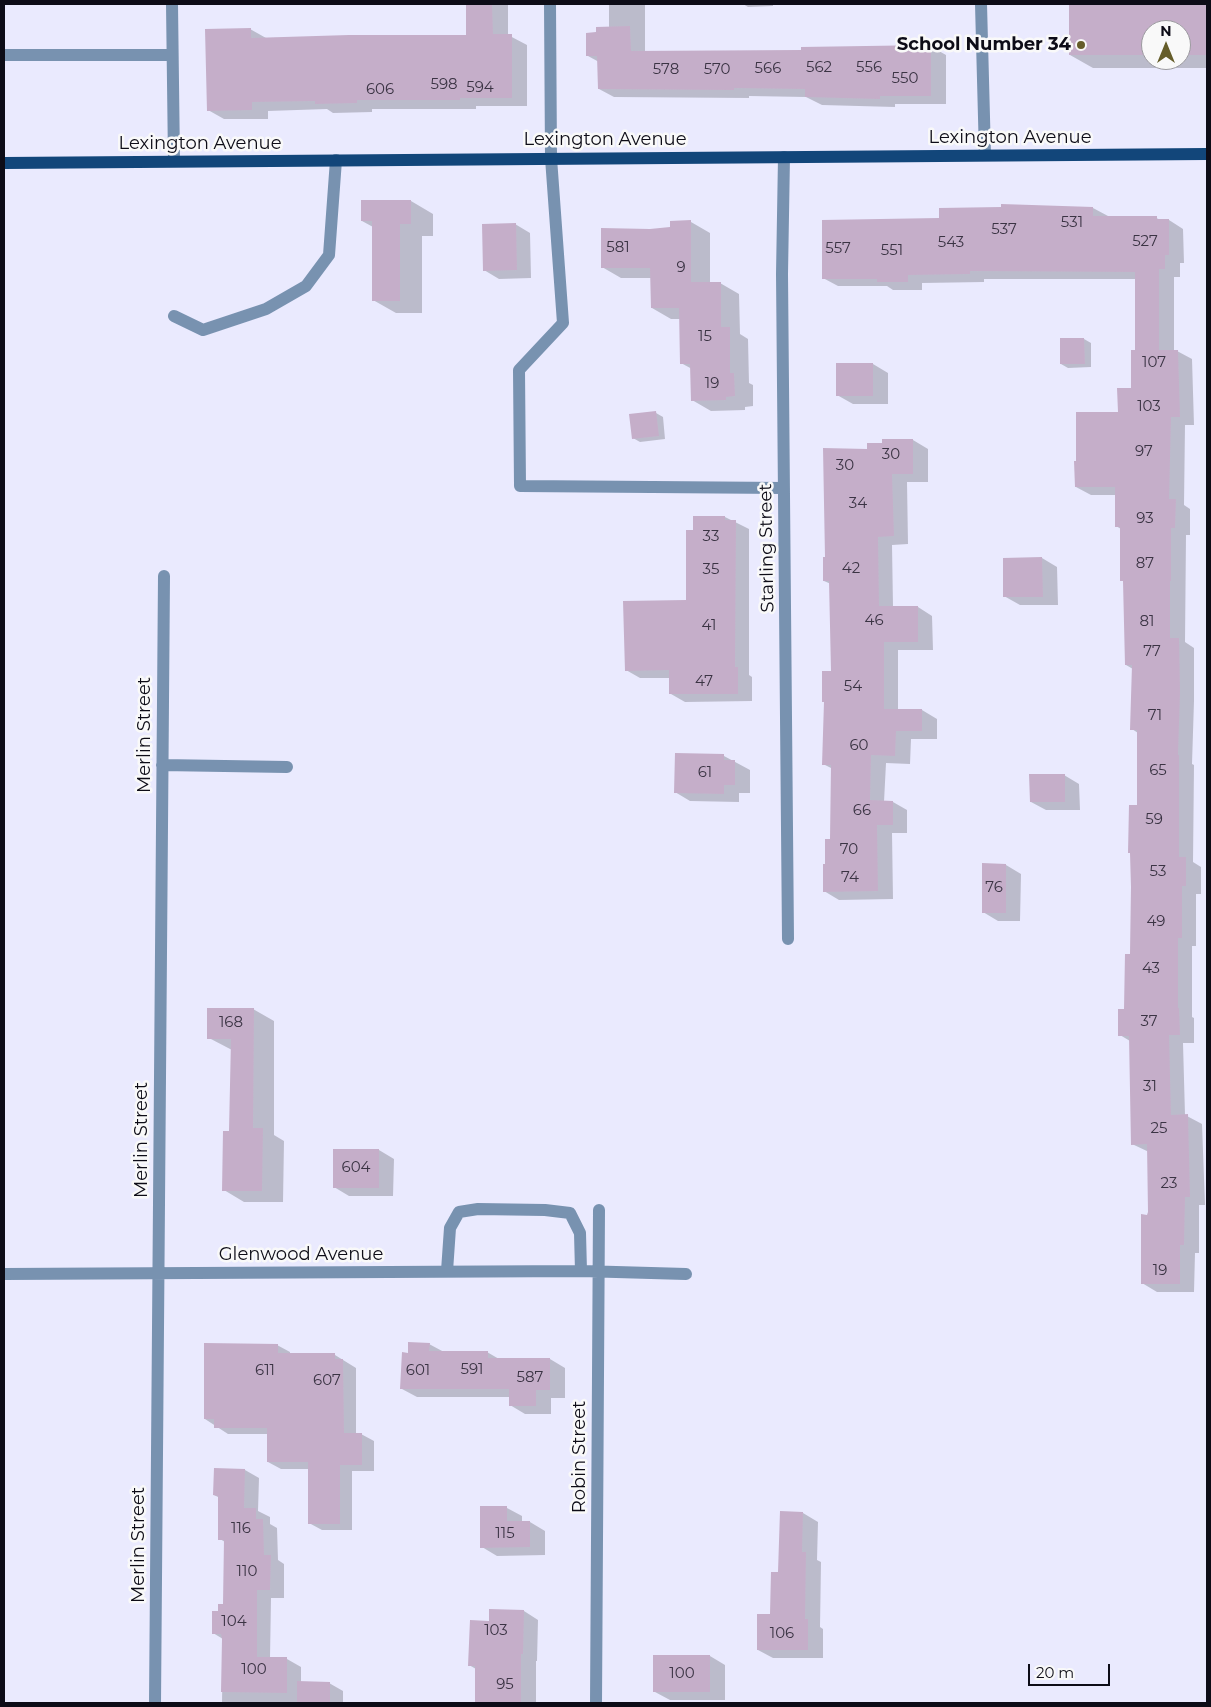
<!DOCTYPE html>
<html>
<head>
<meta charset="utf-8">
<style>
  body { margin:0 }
  #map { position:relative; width:1211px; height:1707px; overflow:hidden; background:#eaeafe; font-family:Montserrat,sans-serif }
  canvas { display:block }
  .frame { position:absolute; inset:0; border:5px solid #0d0c17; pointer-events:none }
  .north { position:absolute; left:1141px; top:20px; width:50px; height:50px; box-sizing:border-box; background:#f9f9f9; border:1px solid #9b9a9f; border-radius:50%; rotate:0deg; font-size:14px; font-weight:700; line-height:20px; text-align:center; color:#0d0c17 }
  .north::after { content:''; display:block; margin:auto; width:18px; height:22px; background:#655d2a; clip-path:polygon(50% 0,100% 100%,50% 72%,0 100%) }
  .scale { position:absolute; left:1028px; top:1664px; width:82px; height:22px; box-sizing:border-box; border:2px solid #0d0c17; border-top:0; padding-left:6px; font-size:15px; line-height:18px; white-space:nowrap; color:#0d0c17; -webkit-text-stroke:4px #f9f9f9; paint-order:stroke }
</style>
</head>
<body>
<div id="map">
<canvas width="1211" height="1707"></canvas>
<div class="frame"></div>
<div class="north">N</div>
<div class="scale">20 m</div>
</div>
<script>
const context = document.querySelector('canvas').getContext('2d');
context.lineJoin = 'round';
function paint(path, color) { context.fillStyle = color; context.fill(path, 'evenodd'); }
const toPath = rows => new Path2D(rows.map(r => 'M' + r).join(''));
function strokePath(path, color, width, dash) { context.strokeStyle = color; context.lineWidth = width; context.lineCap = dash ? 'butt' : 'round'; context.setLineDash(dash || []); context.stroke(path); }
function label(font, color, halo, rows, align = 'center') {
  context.font = font + ' Montserrat,sans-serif'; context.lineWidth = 5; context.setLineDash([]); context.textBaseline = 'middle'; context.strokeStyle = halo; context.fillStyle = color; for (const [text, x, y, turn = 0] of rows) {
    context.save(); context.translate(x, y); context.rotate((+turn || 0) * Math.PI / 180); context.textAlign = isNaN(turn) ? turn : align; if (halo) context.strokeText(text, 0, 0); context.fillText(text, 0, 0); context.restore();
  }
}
paint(toPath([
  [467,4,508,4,508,35,527,45,527,106,476,106,476,109,372,109,372,112,333,113,327,109,268,111,268,119,224,119,208,110,250,29,266,38,467,36],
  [609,4,645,4,645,52,802,51,930,46,946,55,946,104,895,104,895,107,822,105,806,97,749,96,749,98,614,97,599,89,599,62,588,56,597,33,609,28],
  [743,4,773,4,773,6,748,7],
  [1070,4,1207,4,1207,68,1093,68,1070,55],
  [1151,30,1181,30,1181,60,1151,60],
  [411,201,433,214,433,236,422,236,422,313,396,313,373,300,373,227,362,221],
  [1093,208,1108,216,1156,218,1161,220,1169,220,1183,229,1184,263,1180,263,1180,277,1174,277,1174,351,1177,351,1192,359,1194,425,1185,425,1184,505,1190,509,1190,535,1186,535,1185,642,1194,648,1194,701,1192,764,1194,765,1193,862,1201,867,1201,894,1196,894,1196,946,1192,946,1192,1017,1194,1018,1194,1043,1183,1043,1185,1115,1202,1124,1205,1205,1199,1205,1199,1253,1195,1253,1194,1292,1157,1292,1142,1283,1148,1216,1149,1152,1132,1144,1130,1041,1120,1035,1126,1010,1132,955,1138,807,1138,733,1132,729,1133,669,1126,665,1125,582,1121,580,1121,529,1116,526,1116,495,1091,495,1076,487,1132,389,1136,351,1136,279,984,279,984,282,922,283,922,290,893,290,887,286,838,286,823,278,940,219],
  [691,222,710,233,710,283,720,283,739,294,740,334,748,339,749,383,753,385,753,406,745,407,745,410,711,411,692,400,692,369,681,363,680,319,671,319,652,308,652,278,621,278,602,267,650,230,671,228],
  [515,224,530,233,531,278,499,279,484,270],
  [1084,339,1091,343,1091,367,1068,368,1061,364],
  [873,364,888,373,888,404,853,404,837,395],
  [656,413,663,417,665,439,640,442,633,438],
  [883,440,913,440,928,449,928,482,907,482,908,544,892,545,893,607,918,607,932,616,933,650,898,650,898,710,922,710,937,719,937,739,911,739,910,764,886,763,884,802,893,802,907,810,907,833,892,833,893,899,839,900,824,891,831,840,833,769,823,764,832,673,831,584,824,581,826,558,868,450,883,444],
  [694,517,725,517,749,529,749,675,752,677,752,701,685,702,671,694,670,678,640,678,626,670,688,601],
  [1042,558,1057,567,1058,605,1020,605,1004,596,1004,559],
  [724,756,750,770,750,793,739,793,739,802,690,801,675,792],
  [1064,775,1079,784,1080,810,1046,810,1031,802],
  [1006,865,1021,874,1020,921,998,921,983,912],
  [253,1009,274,1021,274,1135,284,1141,283,1202,244,1202,224,1190,230,1132,232,1050,209,1038],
  [379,1150,394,1159,393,1196,349,1196,334,1187],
  [429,1344,444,1352,487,1352,499,1359,550,1359,565,1368,565,1398,551,1398,551,1414,525,1414,510,1405,510,1397,417,1397,402,1389,409,1354],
  [277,1345,290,1352,290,1355,335,1355,356,1368,356,1434,361,1434,374,1441,374,1471,352,1471,352,1530,322,1530,309,1523,309,1469,281,1469,268,1462,268,1434,228,1434,205,1419],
  [245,1470,259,1478,258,1511,270,1517,270,1524,277,1528,278,1560,284,1564,284,1598,271,1598,270,1658,287,1659,301,1667,301,1683,329,1683,343,1691,343,1703,222,1703,223,1639,213,1633,220,1612,224,1606,225,1542,220,1539,220,1498,214,1495],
  [507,1508,522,1516,522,1522,530,1522,545,1531,545,1555,497,1556,482,1547],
  [803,1513,818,1522,817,1560,821,1562,820,1627,823,1629,823,1658,773,1658,758,1650,771,1615,779,1573],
  [524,1611,538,1620,537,1661,536,1661,536,1703,476,1703,476,1669,469,1665,490,1622],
  [710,1656,725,1665,725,1700,670,1700,655,1692]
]), '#0003');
paint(toPath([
  [466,4,492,4,493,34,512,34,512,98,460,98,460,100,357,100,357,103,315,104,315,101,252,102,252,110,207,111,205,29,251,28,251,38,349,35,466,35],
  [1069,4,1207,4,1207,55,1181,55,1181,30,1151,30,1151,55,1069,55],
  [630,26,631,51,801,50,801,47,931,45,931,96,880,96,880,99,805,97,805,89,734,88,734,90,598,89,597,56,586,56,586,33,596,32,596,27],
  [361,200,411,200,411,224,400,224,400,301,372,301,372,221,361,221],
  [1001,204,1093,207,1093,216,1157,216,1157,219,1169,219,1169,255,1165,255,1165,269,1159,269,1159,350,1178,350,1180,417,1171,417,1169,499,1176,499,1175,528,1171,528,1171,581,1170,581,1170,638,1179,638,1180,692,1178,755,1179,755,1179,857,1186,857,1186,886,1182,886,1182,938,1178,938,1178,1008,1179,1008,1180,1035,1169,1035,1171,1115,1188,1114,1190,1197,1185,1197,1184,1245,1180,1245,1180,1284,1141,1284,1141,1214,1147,1215,1148,1212,1147,1144,1131,1145,1129,1036,1118,1036,1118,1009,1124,1009,1125,954,1130,954,1131,887,1130,853,1128,853,1129,805,1137,805,1137,730,1130,730,1132,665,1125,665,1123,581,1120,581,1120,527,1115,527,1115,487,1075,487,1074,461,1076,461,1076,412,1118,412,1117,388,1131,388,1131,350,1135,350,1135,272,970,271,970,274,908,275,908,282,877,282,877,279,822,279,822,220,939,218,939,208,1001,207],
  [691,220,691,282,721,282,721,327,730,327,730,373,734,373,735,396,726,397,726,400,691,401,690,364,680,364,679,308,651,308,650,268,601,268,601,228,650,229,670,227,670,221],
  [516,223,517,270,483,271,482,224],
  [1060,338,1084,338,1085,364,1060,364],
  [836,363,873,363,873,396,836,396],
  [656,411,659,436,632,439,629,414],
  [882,439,913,439,913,474,892,474,894,536,878,537,879,606,918,606,918,642,884,642,884,709,922,709,922,731,896,731,895,756,871,755,870,800,893,801,893,825,877,825,878,891,823,892,823,864,825,864,825,839,830,839,831,765,822,765,824,702,822,702,822,671,831,671,829,581,823,581,823,557,825,557,823,448,867,449,867,443,882,443],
  [693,516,725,516,725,520,736,520,735,667,738,667,738,694,669,694,669,670,625,671,623,601,686,600,686,530,693,530],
  [1042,557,1043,597,1003,597,1003,558],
  [675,753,724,754,724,760,735,760,735,785,724,785,724,794,674,793],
  [1029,774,1065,774,1065,802,1030,802],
  [982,863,1006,864,1006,913,982,913],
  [207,1008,254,1008,253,1128,263,1128,262,1191,222,1191,223,1131,229,1131,231,1039,207,1039],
  [333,1149,379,1149,379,1188,333,1188],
  [408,1342,430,1343,429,1351,488,1351,488,1358,550,1358,550,1390,536,1390,536,1406,509,1406,509,1389,400,1389,402,1352,408,1353],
  [204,1343,278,1344,278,1353,335,1353,335,1359,343,1359,344,1433,362,1433,362,1465,340,1465,340,1524,308,1524,308,1462,267,1462,267,1428,214,1428,214,1419,204,1419],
  [214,1468,245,1469,244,1508,256,1508,256,1519,263,1519,264,1555,271,1555,270,1590,257,1590,257,1657,287,1657,287,1693,221,1692,222,1639,221,1634,212,1634,212,1611,218,1611,218,1604,223,1604,224,1540,218,1540,218,1496,213,1495],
  [480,1506,507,1506,507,1521,530,1521,530,1547,480,1548],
  [780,1511,803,1512,802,1552,806,1552,805,1619,808,1619,808,1650,757,1650,757,1614,770,1614,771,1572,778,1572],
  [489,1609,524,1610,523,1654,521,1654,521,1703,475,1703,475,1666,468,1666,470,1620,489,1621],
  [653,1655,710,1655,710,1692,653,1692],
  [297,1681,330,1682,330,1703,297,1703]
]), '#c5aec9');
strokePath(toPath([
  [172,4,174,161],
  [550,4,551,158,563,323,519,370,520,486,784,488],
  [981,4,985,155],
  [4,55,172,55],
  [784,157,782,274,788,939],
  [174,316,203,330,266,309,306,286,329,255,336,160],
  [162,765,287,767],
  [447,1271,450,1228,459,1212,478,1209,545,1210,570,1213,580,1233,581,1271],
  [4,1274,581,1271,686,1274],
  [155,1703,164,576],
  [596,1703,599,1210]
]), '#7892b0', 12);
strokePath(toPath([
  [4,163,1207,154]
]), '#12467a', 12);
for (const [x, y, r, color] of [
  [1081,45,5,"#655d2a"]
]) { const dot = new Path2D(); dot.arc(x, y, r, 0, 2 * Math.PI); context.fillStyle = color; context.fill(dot); strokePath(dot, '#f9f9f9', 2); }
label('15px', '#3b3444', null, [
  ["562",819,68],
  ["556",869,68],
  ["566",768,69],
  ["578",666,70],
  ["570",717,70],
  ["550",905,79],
  ["598",444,85],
  ["594",480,88],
  ["606",380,90],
  ["531",1072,223],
  ["537",1004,230],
  ["527",1145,242],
  ["543",951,243],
  ["581",618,248],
  ["557",838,249],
  ["551",892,251],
  ["9",681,268],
  ["15",705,337],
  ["107",1154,363],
  ["19",712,384],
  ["103",1149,407],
  ["97",1144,452],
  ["30",891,455],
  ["30",845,466],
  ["34",858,504],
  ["93",1145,519],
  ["33",711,537],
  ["87",1145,564],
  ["42",851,569],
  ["35",711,570],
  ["46",874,621],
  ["81",1147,622],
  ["41",709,626],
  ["77",1152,652],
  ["47",704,682],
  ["54",853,687],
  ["71",1155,716],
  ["60",859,746],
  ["65",1158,771],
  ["61",705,773],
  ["66",862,811],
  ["59",1154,820],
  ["70",849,850],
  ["53",1158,872],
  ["74",850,878],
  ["76",994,888],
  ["49",1156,922],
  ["43",1151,969],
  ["37",1149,1022],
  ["168",231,1023],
  ["31",1150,1087],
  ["25",1159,1129],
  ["604",356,1168],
  ["23",1169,1184],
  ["19",1160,1271],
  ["591",472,1370],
  ["611",265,1371],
  ["601",418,1371],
  ["587",530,1378],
  ["607",327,1381],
  ["116",241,1529],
  ["115",505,1534],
  ["110",247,1572],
  ["104",234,1622],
  ["103",496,1631],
  ["106",782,1634],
  ["100",254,1670],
  ["100",682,1674],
  ["95",505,1685]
]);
label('bold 18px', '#0d0c17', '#f9f9f9', [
  ["School Number 34",1071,45]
], 'right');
label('18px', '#0d0c17', '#f9f9f9', [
  ["Lexington Avenue",1010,138],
  ["Lexington Avenue",605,140],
  ["Lexington Avenue",200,144],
  ["Starling Street",767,548,-91],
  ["Merlin Street",145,735,-90],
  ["Merlin Street",142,1140,-90],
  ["Glenwood Avenue",301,1255],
  ["Robin Street",580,1457,-90],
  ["Merlin Street",139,1545,-90]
]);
</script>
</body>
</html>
